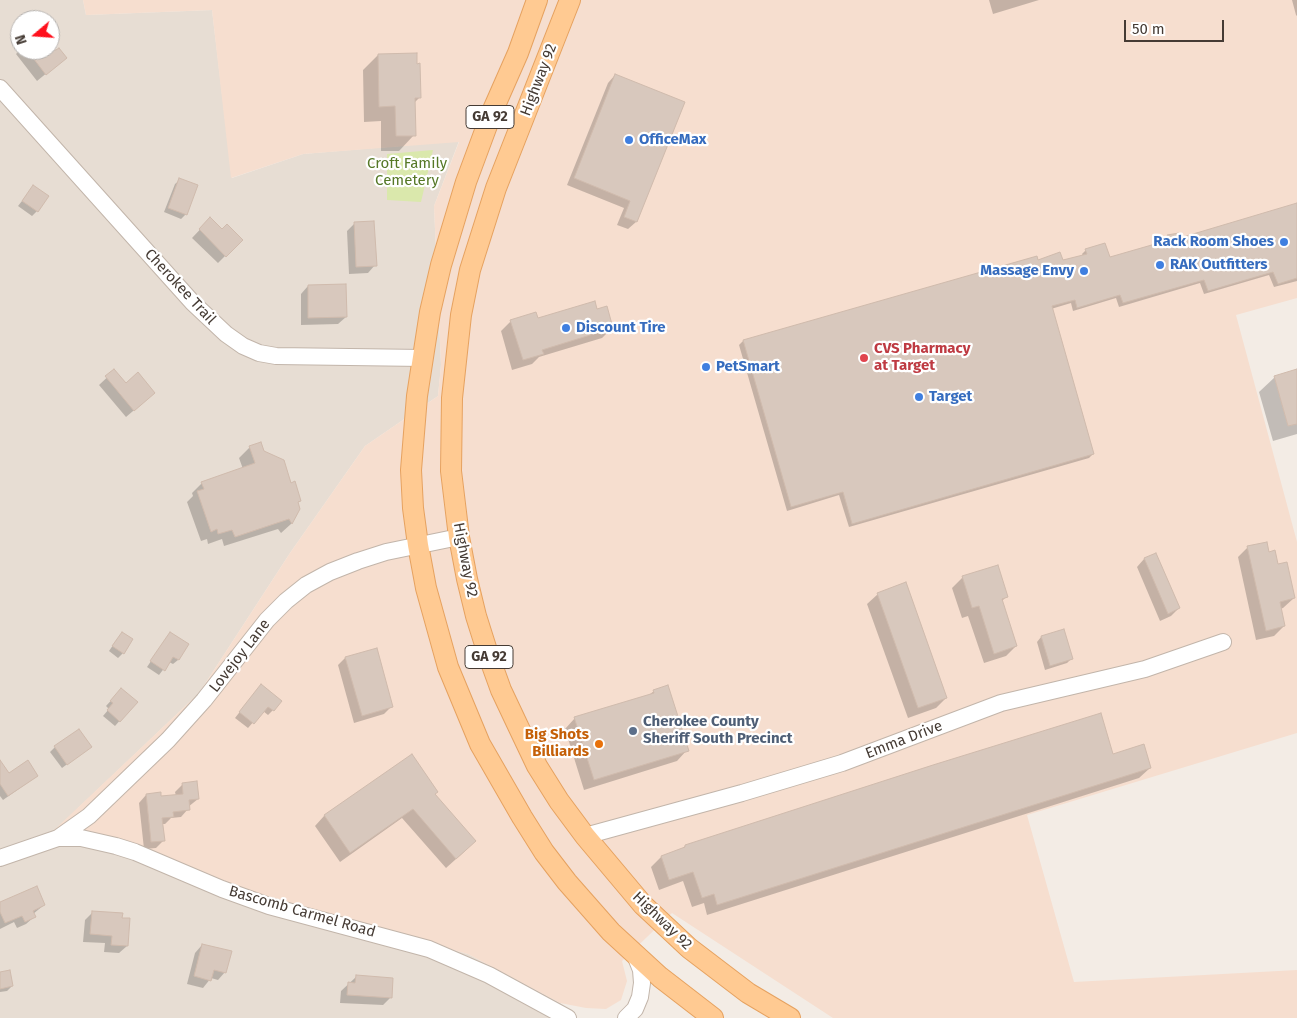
<!DOCTYPE html>
<html>
<head>
<meta charset="utf-8">
<style>
  body { margin:0 }
  #map { position:relative; width:1297px; height:1018px; overflow:hidden; background:#f3ece5; font-family:"Fira Sans",sans-serif }
  canvas { display:block }
  .north { position:absolute; left:10px; top:10px; width:50px; height:50px; box-sizing:border-box; background:#fff; border:1px solid #b5b1ae; border-radius:50%; rotate:252deg; font-size:14px; font-weight:700; line-height:20px; text-align:center; color:#453b34 }
  .north::after { content:''; display:block; margin:auto; width:18px; height:22px; background:#ff101d; clip-path:polygon(50% 0,100% 100%,50% 72%,0 100%) }
  .scale { position:absolute; left:1124px; top:20px; width:100px; height:22px; box-sizing:border-box; border:2px solid #453b34; border-top:0; padding-left:6px; font-size:15px; line-height:18px; white-space:nowrap; color:#453b34; -webkit-text-stroke:4px #fff; paint-order:stroke }
</style>
</head>
<body>
<div id="map">
<canvas width="1297" height="1018"></canvas>
<div class="north">N</div>
<div class="scale">50 m</div>
</div>
<script>
const context = document.querySelector('canvas').getContext('2d');
context.lineJoin = 'round';
function paint(path, color) { context.fillStyle = color; context.fill(path, 'evenodd'); }
const toPath = rows => new Path2D(rows.map(r => 'M' + r).join(''));
function strokePath(path, color, width, dash) { context.strokeStyle = color; context.lineWidth = width; context.lineCap = dash ? 'butt' : 'round'; context.setLineDash(dash || []); context.stroke(path); }
function label(font, color, halo, rows, align = 'center') {
  context.font = font + ' "Fira Sans",sans-serif'; context.lineWidth = 4.5; context.setLineDash([]); context.textBaseline = 'middle'; context.strokeStyle = halo; context.fillStyle = color; for (const [text, x, y, turn = 0] of rows) {
    context.save(); context.translate(x, y); context.rotate((+turn || 0) * Math.PI / 180); context.textAlign = isNaN(turn) ? turn : align; if (halo) context.strokeText(text, 0, 0); context.fillText(text, 0, 0); context.restore();
  }
}
paint(toPath([
  [0,0,83,0,86,15,212,10,232,178,303,154,459,141,434,206,441,365,438,396,365,446,290,553,199,693,53,832,176,875,468,954,560,1003,577,1018,0,1018],
  [20,20,50,20,50,50,20,50]
]), '#e7ddd3');
paint(toPath([
  [83,0,1297,0,1297,298,1236,315,1297,542,1297,733,1027,815,1074,982,1297,970,1297,1018,833,1018,672,913,622,961,627,981,621,1000,606,1009,586,1008,560,1003,468,954,176,875,52,832,199,693,290,553,365,446,438,396,441,365,434,206,459,142,303,154,231,178,212,10,86,15]
]), '#f6decf');
paint(toPath([
  [433,150,421,202,387,200,387,154]
]), '#dae8ac');
paint(toPath([
  [989,0,1039,0,993,14],
  [1292,0,1297,0,1297,16,1296,15],
  [20,50,48,50,65,58,37,81,16,54],
  [378,55,420,97,414,103,414,135,399,151,381,151,381,121,364,122,363,70],
  [615,75,683,102,636,222,628,229,617,225,624,208,567,185,608,83],
  [180,180,186,214,181,219,164,212,175,184],
  [33,187,37,211,32,216,18,206],
  [1297,204,1297,281,1274,287,1269,275,1204,294,1200,283,1119,307,1116,298,1073,311,1071,303,1051,309,1093,454,1089,458,849,527,839,495,787,511,739,345,743,341,1036,257,1037,261,1062,262,1083,256,1082,254,1086,250,1109,258,1164,242,1164,240,1168,236,1182,238],
  [210,219,222,230,241,240,218,263,192,238],
  [354,224,375,265,368,273,349,274,347,231],
  [308,286,346,317,338,324,301,325,301,294],
  [596,310,612,328,602,338,539,357,532,364,512,370,501,331,511,321,537,319],
  [114,371,126,384,146,400,126,417,99,385],
  [1297,371,1297,434,1273,441,1259,392,1275,377],
  [250,447,263,452,300,501,297,503,299,509,291,524,281,533,278,529,224,546,222,539,208,544,207,539,201,541,187,502,193,496,192,493,202,483,243,469,239,458],
  [1248,547,1268,553,1277,565,1294,598,1283,608,1280,609,1284,626,1274,636,1256,640,1238,557],
  [1155,555,1179,608,1171,616,1160,621,1137,567,1144,559],
  [997,566,1007,596,1002,601,1016,646,1006,656,984,663,968,616,962,618,952,588,962,578],
  [878,594,946,698,936,708,908,718,867,604],
  [1063,631,1072,658,1067,663,1045,670,1037,642,1041,637],
  [170,633,187,645,178,660,173,664,169,662,159,675,147,667],
  [118,638,123,653,118,658,109,651],
  [345,658,392,706,384,714,354,723,338,665],
  [256,691,273,710,268,715,263,711,248,728,235,718],
  [654,691,687,750,677,761,584,790,565,729,575,718,649,695],
  [117,694,136,702,115,726,103,716,109,709,106,706],
  [55,747,90,747,62,768,50,752],
  [1113,755,1150,768,1139,778,707,915,704,903,692,907,683,881,659,890,651,867,661,857,681,850,685,846],
  [412,756,465,851,446,868,402,818,340,862,315,826,324,816],
  [0,773,8,775,37,776,3,800,0,796],
  [183,784,198,799,188,807,188,809,181,817,171,818,165,824,162,824,164,840,156,848,144,849,139,803,146,795,160,797,176,796,175,792],
  [0,904,44,905,33,914,34,917,26,924,17,928,14,922,0,929],
  [93,912,127,946,119,953,104,952,105,943,83,942,85,920],
  [202,945,225,972,218,980,211,978,203,988,187,984,195,953],
  [0,973,12,986,7,991,0,992],
  [356,977,390,998,383,1005,340,1003,341,991]
]), '#0003');
const building = toPath([
  [59,48,67,58,46,75,27,50,56,50,59,48],
  [417,53,417,64,420,63,421,98,415,98,416,136,396,136,395,106,379,107,378,54,417,53],
  [615,74,685,102,637,222,624,217,630,201,574,178,615,74],
  [179,178,198,185,187,215,168,208,179,178],
  [33,185,49,196,38,212,22,201,33,185],
  [1297,203,1297,278,1278,284,1273,272,1208,291,1204,280,1123,303,1120,295,1077,308,1075,300,1052,306,1094,454,852,524,843,492,791,507,743,340,1037,256,1038,260,1060,252,1063,260,1087,254,1085,249,1105,243,1110,257,1169,240,1167,235,1179,233,1183,237,1297,203],
  [210,217,222,229,227,224,243,240,226,257,199,229,210,217],
  [374,221,377,266,356,267,354,222,374,221],
  [346,284,347,317,308,318,308,285,346,284],
  [595,301,597,309,607,306,613,328,542,350,544,354,523,360,510,320,536,312,538,318,595,301],
  [114,369,126,383,138,372,155,393,134,411,105,376,114,369],
  [1297,369,1297,424,1288,426,1274,376,1297,369],
  [261,442,264,451,284,460,291,483,295,481,301,501,298,502,300,509,292,524,289,519,235,537,232,530,218,534,217,529,211,532,197,491,204,489,201,482,255,463,249,446,261,442],
  [1267,542,1269,552,1275,550,1278,564,1287,562,1295,598,1280,602,1285,626,1266,631,1247,546,1267,542],
  [1156,553,1180,608,1168,614,1144,558,1156,553],
  [998,565,1008,597,1002,599,1017,646,994,654,979,606,972,608,962,576,998,565],
  [906,582,947,698,918,708,877,593,906,582],
  [1064,629,1073,659,1050,666,1041,636,1064,629],
  [122,632,133,639,124,654,112,646,122,632],
  [170,632,189,644,179,660,173,657,165,671,150,661,170,632],
  [377,648,393,707,362,716,345,657,377,648],
  [261,684,282,701,274,711,268,707,254,724,239,712,261,684],
  [668,685,689,751,594,780,574,717,654,693,653,690,668,685],
  [121,688,138,702,120,722,107,710,113,703,110,701,121,688],
  [1101,713,1113,754,1144,744,1151,768,717,905,714,894,702,898,693,872,669,880,661,856,685,847,685,845,933,765,1101,713],
  [79,729,92,747,67,765,54,746,79,729],
  [412,754,438,792,435,794,476,841,456,859,413,809,350,853,324,815,412,754],
  [0,760,9,773,28,760,38,776,8,796,0,784,0,760],
  [197,781,199,799,189,800,190,810,173,812,174,817,162,818,165,841,151,842,146,794,161,792,161,796,183,794,182,783,197,781],
  [37,886,45,905,33,911,36,917,25,922,22,916,5,923,0,912,0,902,37,886],
  [92,911,123,913,122,918,130,918,128,946,111,945,112,936,90,934,92,911],
  [202,944,232,951,226,973,214,970,211,981,194,976,202,944],
  [10,970,13,986,0,989,0,972,10,970],
  [356,975,393,978,392,998,347,995,348,982,355,983,356,975]
]);
paint(building, '#d8c8bd');
strokePath(building, '#d0bbad', 1);
const minor = toPath([
  [0,88,193,303,226,334,243,346,259,353,276,356,423,358],
  [585,836,742,793,842,763,1001,703,1145,669,1223,642],
  [58,838,89,816,168,740,204,700,267,620,286,601,306,585,330,572,358,561,386,552,459,537],
  [0,858,58,838,81,838,116,846,135,852,222,889,269,906,429,949,489,975,568,1018],
  [626,1018,635,1009,640,997,642,983,641,970,635,955]
]);
const major = toPath([
  [537,0,518,53,492,112,466,182,441,265,430,312,417,396,411,470,413,508,418,545,426,588,448,667,480,744,522,817,544,852,567,882,611,932,660,977,713,1018],
  [570,0,496,188,470,270,461,315,452,398,451,471,459,537,467,579,476,616,488,654,501,690,518,726,537,766,559,801,585,836,643,905,689,948,748,993,790,1018]
]);
strokePath(minor, '#c2b5aa', 18);
strokePath(major, '#e6a260', 22);
strokePath(minor, '#fff', 16);
strokePath(major, '#ffca92', 20);
for (const [x, y, r, color] of [
  [629,140,5,"#3f7fe0"],
  [1284,242,5,"#3f7fe0"],
  [1160,265,5,"#3f7fe0"],
  [1084,271,5,"#3f7fe0"],
  [566,328,5,"#3f7fe0"],
  [864,358,5,"#e0444e"],
  [706,367,5,"#3f7fe0"],
  [919,397,5,"#3f7fe0"],
  [633,731,5,"#5c6f8a"],
  [599,744,5,"#e8710a"]
]) { const dot = new Path2D(); dot.arc(x, y, r, 0, 2 * Math.PI); context.fillStyle = color; context.fill(dot); strokePath(dot, '#fff', 2); }
for (const [x, y, w] of [
  [490,117,48],
  [489,657,48]
]) { const box = new Path2D(); box.roundRect(x - w / 2, y - 11.5, w, 23, 4); context.fillStyle = '#fff'; context.fill(box); strokePath(box, '#453b34', 1); }
label('bold 14px', '#453b34', null, [
  ["GA 92",490,117],
  ["GA 92",489,657]
]);
label('15px', '#453b34', '#fff', [
  ["Highway 92",539,80,-69],
  ["Cherokee Trail",180,287,47],
  ["Highway 92",465,560,79],
  ["Lovejoy Lane",240,656,-52],
  ["Emma Drive",904,740,-21],
  ["Bascomb Carmel Road",302,912,16],
  ["Highway 92",662,921,44]
]);
label('bold 15px', '#366cbe', '#fff', [
  ["OfficeMax",639,140],
  ["Rack Room Shoes",1274,242,"right"],
  ["RAK Outfitters",1170,265],
  ["Massage Envy",1074,271,"right"],
  ["Discount Tire",576,328],
  ["PetSmart",716,367],
  ["Target",929,397]
], 'left');
label('15px', '#567827', '#fff', [
  ["Croft Family",407,164],
  ["Cemetery",407,181]
]);
label('bold 15px', '#be3a42', '#fff', [
  ["CVS Pharmacy",874,349],
  ["at Target",874,366]
], 'left');
label('bold 15px', '#4e5e75', '#fff', [
  ["Cherokee County",643,722],
  ["Sheriff South Precinct",643,739]
], 'left');
label('bold 15px', '#c56008', '#fff', [
  ["Big Shots",589,735],
  ["Billiards",589,752]
], 'right');
</script>
</body>
</html>
